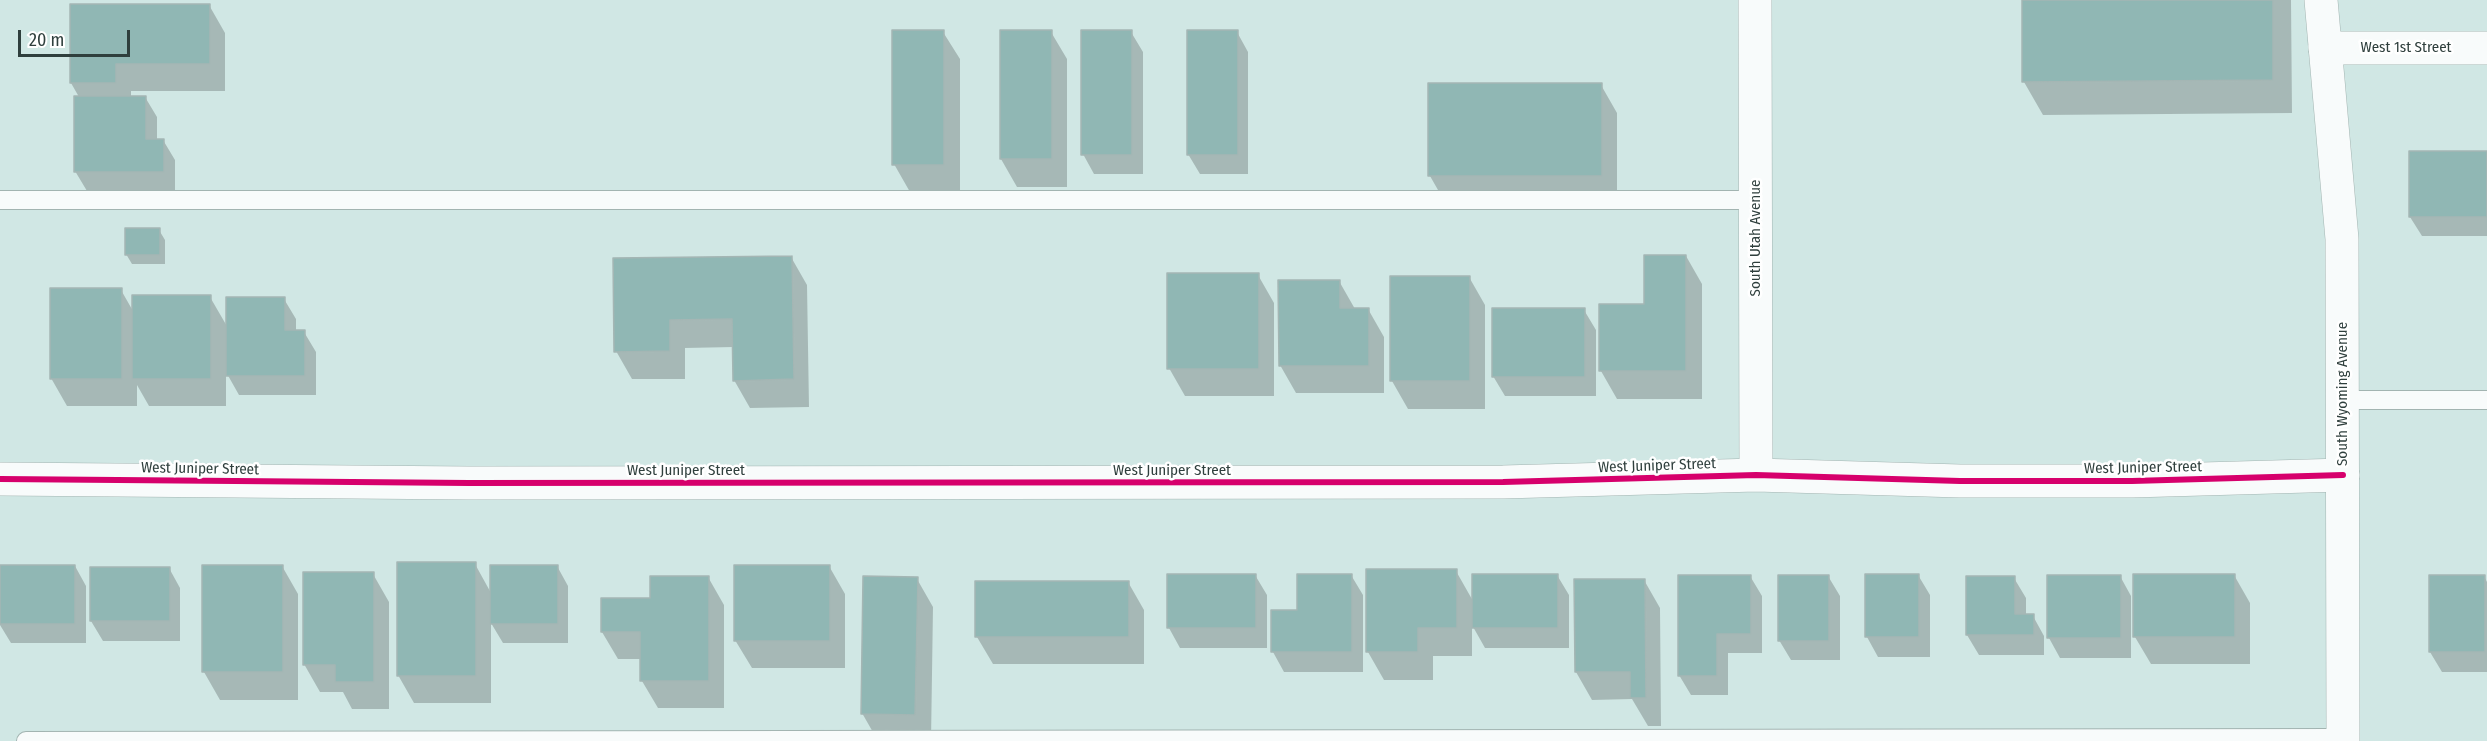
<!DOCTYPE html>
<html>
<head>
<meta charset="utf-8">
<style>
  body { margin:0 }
  #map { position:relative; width:2487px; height:741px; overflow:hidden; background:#d0e7e4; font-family:"Fira Sans Condensed",sans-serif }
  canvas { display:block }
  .scale { position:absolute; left:18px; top:30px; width:112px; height:27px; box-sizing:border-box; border:3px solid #2f3f3d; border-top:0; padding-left:8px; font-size:18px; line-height:21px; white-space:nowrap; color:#2f3f3d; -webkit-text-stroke:4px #fff; paint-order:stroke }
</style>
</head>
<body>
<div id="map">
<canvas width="2487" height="741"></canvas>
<div class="scale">20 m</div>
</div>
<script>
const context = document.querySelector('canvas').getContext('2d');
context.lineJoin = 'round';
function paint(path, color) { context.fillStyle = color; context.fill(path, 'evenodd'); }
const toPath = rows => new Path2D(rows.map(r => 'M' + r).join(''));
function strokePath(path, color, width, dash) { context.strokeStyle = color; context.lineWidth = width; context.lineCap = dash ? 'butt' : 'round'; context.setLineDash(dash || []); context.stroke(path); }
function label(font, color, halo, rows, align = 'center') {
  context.font = font + ' "Fira Sans Condensed",sans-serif'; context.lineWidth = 5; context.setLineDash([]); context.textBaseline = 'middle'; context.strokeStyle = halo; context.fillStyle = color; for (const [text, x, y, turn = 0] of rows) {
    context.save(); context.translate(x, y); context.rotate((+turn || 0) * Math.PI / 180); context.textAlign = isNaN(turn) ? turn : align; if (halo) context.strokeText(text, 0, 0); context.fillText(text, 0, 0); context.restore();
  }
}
paint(toPath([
  [2023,0,2291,0,2292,113,2043,115,2024,82],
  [209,5,225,33,225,91,131,91,131,97,145,97,157,117,157,140,163,140,175,160,175,191,87,191,75,171,79,97,71,83],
  [943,32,960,59,960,192,910,192,894,164],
  [1051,32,1067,59,1067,187,1017,187,1001,159],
  [1131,32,1143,52,1143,174,1094,174,1083,154],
  [1237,32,1248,52,1248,174,1200,174,1188,154],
  [1601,85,1617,113,1617,204,1446,204,1430,176],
  [2487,153,2487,236,2422,236,2410,217],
  [159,230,165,240,165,264,132,264,126,254],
  [1686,256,1702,284,1702,399,1617,399,1601,371,1645,306],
  [791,257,807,285,809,407,750,408,734,380,734,347,685,348,685,379,632,379,616,351,614,260],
  [1258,275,1274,303,1274,396,1185,396,1169,368],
  [1469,277,1485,305,1485,409,1408,409,1392,381],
  [1339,281,1355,309,1368,309,1384,337,1384,393,1296,393,1280,365],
  [121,290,133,311,210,297,228,328,284,299,296,319,296,332,304,332,316,352,316,395,239,395,226,372,226,406,149,406,137,385,137,406,67,406,51,378],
  [1584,310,1596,330,1596,396,1505,396,1493,376],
  [475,564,491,593,557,566,568,586,568,643,503,643,491,623,491,703,414,703,398,675],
  [0,566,75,566,86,586,86,643,11,643,0,625],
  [282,566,298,594,298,700,220,700,204,672],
  [829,566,845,594,845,668,752,668,735,640],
  [169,568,180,588,180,641,103,641,91,621],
  [1456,571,1473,601,1557,575,1569,595,1569,648,1485,648,1472,625,1472,656,1433,656,1433,680,1384,680,1368,652],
  [373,574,389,602,389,709,352,709,343,692,320,692,304,664],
  [1255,575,1267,595,1267,648,1180,648,1169,628],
  [1351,575,1363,595,1363,672,1284,672,1273,652,1299,612],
  [1918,575,1930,595,1930,657,1878,657,1867,637],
  [2234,575,2250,603,2250,664,2151,664,2135,637],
  [1750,576,1762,596,1762,653,1728,653,1728,695,1691,695,1679,675],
  [1828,576,1840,596,1840,660,1791,660,1779,640],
  [2120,576,2131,596,2131,658,2060,658,2049,638],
  [2484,576,2487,582,2487,672,2442,672,2430,652],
  [708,577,724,605,724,708,658,708,642,681,642,659,618,659,602,632],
  [2014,578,2026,598,2026,616,2033,616,2044,636,2044,655,1979,655,1967,635],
  [917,579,933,607,931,741,878,741,862,713],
  [1644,580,1660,608,1661,726,1648,726,1632,699,1592,700,1576,672],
  [1128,582,1144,610,1144,664,993,664,977,637]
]), '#0003');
const building = toPath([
  [2022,0,2273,0,2273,80,2022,82,2022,0],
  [70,4,210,4,210,64,116,64,116,83,70,83,70,4],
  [892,30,944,30,944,165,892,165,892,30],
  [1000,30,1052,30,1052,159,1000,159,1000,30],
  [1081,30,1132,30,1132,155,1081,155,1081,30],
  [1187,30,1238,30,1238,155,1187,155,1187,30],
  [1428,83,1602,83,1602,176,1428,176,1428,83],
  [74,96,146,96,146,139,164,139,164,172,74,172,74,96],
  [2409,151,2487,151,2487,217,2409,217,2409,151],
  [125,228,160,228,160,255,125,255,125,228],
  [1644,255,1686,255,1686,371,1599,371,1599,304,1644,304,1644,255],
  [792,256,794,379,733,381,732,319,670,320,670,351,614,352,613,258,792,256],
  [1167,273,1259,273,1259,369,1167,369,1167,273],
  [1390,276,1470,276,1470,381,1390,381,1390,276],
  [1278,280,1340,280,1340,308,1369,308,1369,366,1279,366,1278,280],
  [50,288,122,288,122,379,50,379,50,288],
  [132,295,211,295,211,379,132,379,132,295],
  [226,297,285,297,285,330,305,330,305,376,226,376,226,297],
  [1492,308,1585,308,1585,377,1492,377,1492,308],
  [397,562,476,562,476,676,397,676,397,562],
  [0,565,75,565,75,624,0,624,0,565],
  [202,565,283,565,283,672,202,672,202,565],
  [490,565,558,565,558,624,490,624,490,565],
  [734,565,830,565,830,641,734,641,734,565],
  [90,567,170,567,170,621,90,621,90,567],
  [1366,569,1457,569,1457,628,1418,628,1418,652,1366,652,1366,569],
  [303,572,374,572,374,682,335,682,335,665,303,665,303,572],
  [1167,574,1256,574,1256,628,1167,628,1167,574],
  [1297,574,1352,574,1352,652,1271,652,1271,610,1297,610,1297,574],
  [1472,574,1558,574,1558,628,1472,628,1472,574],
  [1865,574,1919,574,1919,637,1865,637,1865,574],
  [2133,574,2235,574,2235,637,2133,637,2133,574],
  [1678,575,1751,575,1751,634,1717,634,1717,676,1678,676,1678,575],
  [1778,575,1829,575,1829,641,1778,641,1778,575],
  [2047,575,2121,575,2121,638,2047,638,2047,575],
  [2429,575,2485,575,2485,652,2429,652,2429,575],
  [650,576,709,576,709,681,640,681,640,632,601,632,601,598,650,598,650,576],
  [863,576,918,577,915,715,861,714,863,576],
  [1966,576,2015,576,2015,614,2034,614,2034,635,1966,635,1966,576],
  [1574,579,1645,579,1646,698,1630,698,1630,672,1575,672,1574,579],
  [975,581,1129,581,1129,637,975,637,975,581]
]);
paint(building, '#90b7b4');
strokePath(building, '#a4b6b4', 1.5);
const lane = toPath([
  [0,200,1756,200],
  [2343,400,2487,400],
  [26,741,2343,738]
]);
const street = toPath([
  [1755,0,1756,475],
  [2325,48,2487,48],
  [0,479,469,483,1503,482,1756,475,1960,481,2132,481,2343,475]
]);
const secondary = toPath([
  [2321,0,2342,239,2343,741]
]);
strokePath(lane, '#a2b4b1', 20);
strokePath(street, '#a2b4b1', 34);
strokePath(secondary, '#a2b4b1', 34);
strokePath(lane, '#f8fbfb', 18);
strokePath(street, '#f8fbfb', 33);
strokePath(secondary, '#f8fbfb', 33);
strokePath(toPath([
  [0,479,469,483,1503,482,1756,475,1960,481,2132,481,2343,475]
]), '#d6006c', 6);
label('15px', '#2f3f3d', '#fff', [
  ["West 1st Street",2406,48],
  ["South Utah Avenue",1756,238,-90],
  ["South Wyoming Avenue",2343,394,-90],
  ["West Juniper Street",1657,466,-2],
  ["West Juniper Street",2143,468,-1],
  ["West Juniper Street",200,469,1],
  ["West Juniper Street",686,471],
  ["West Juniper Street",1172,471]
]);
</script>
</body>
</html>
